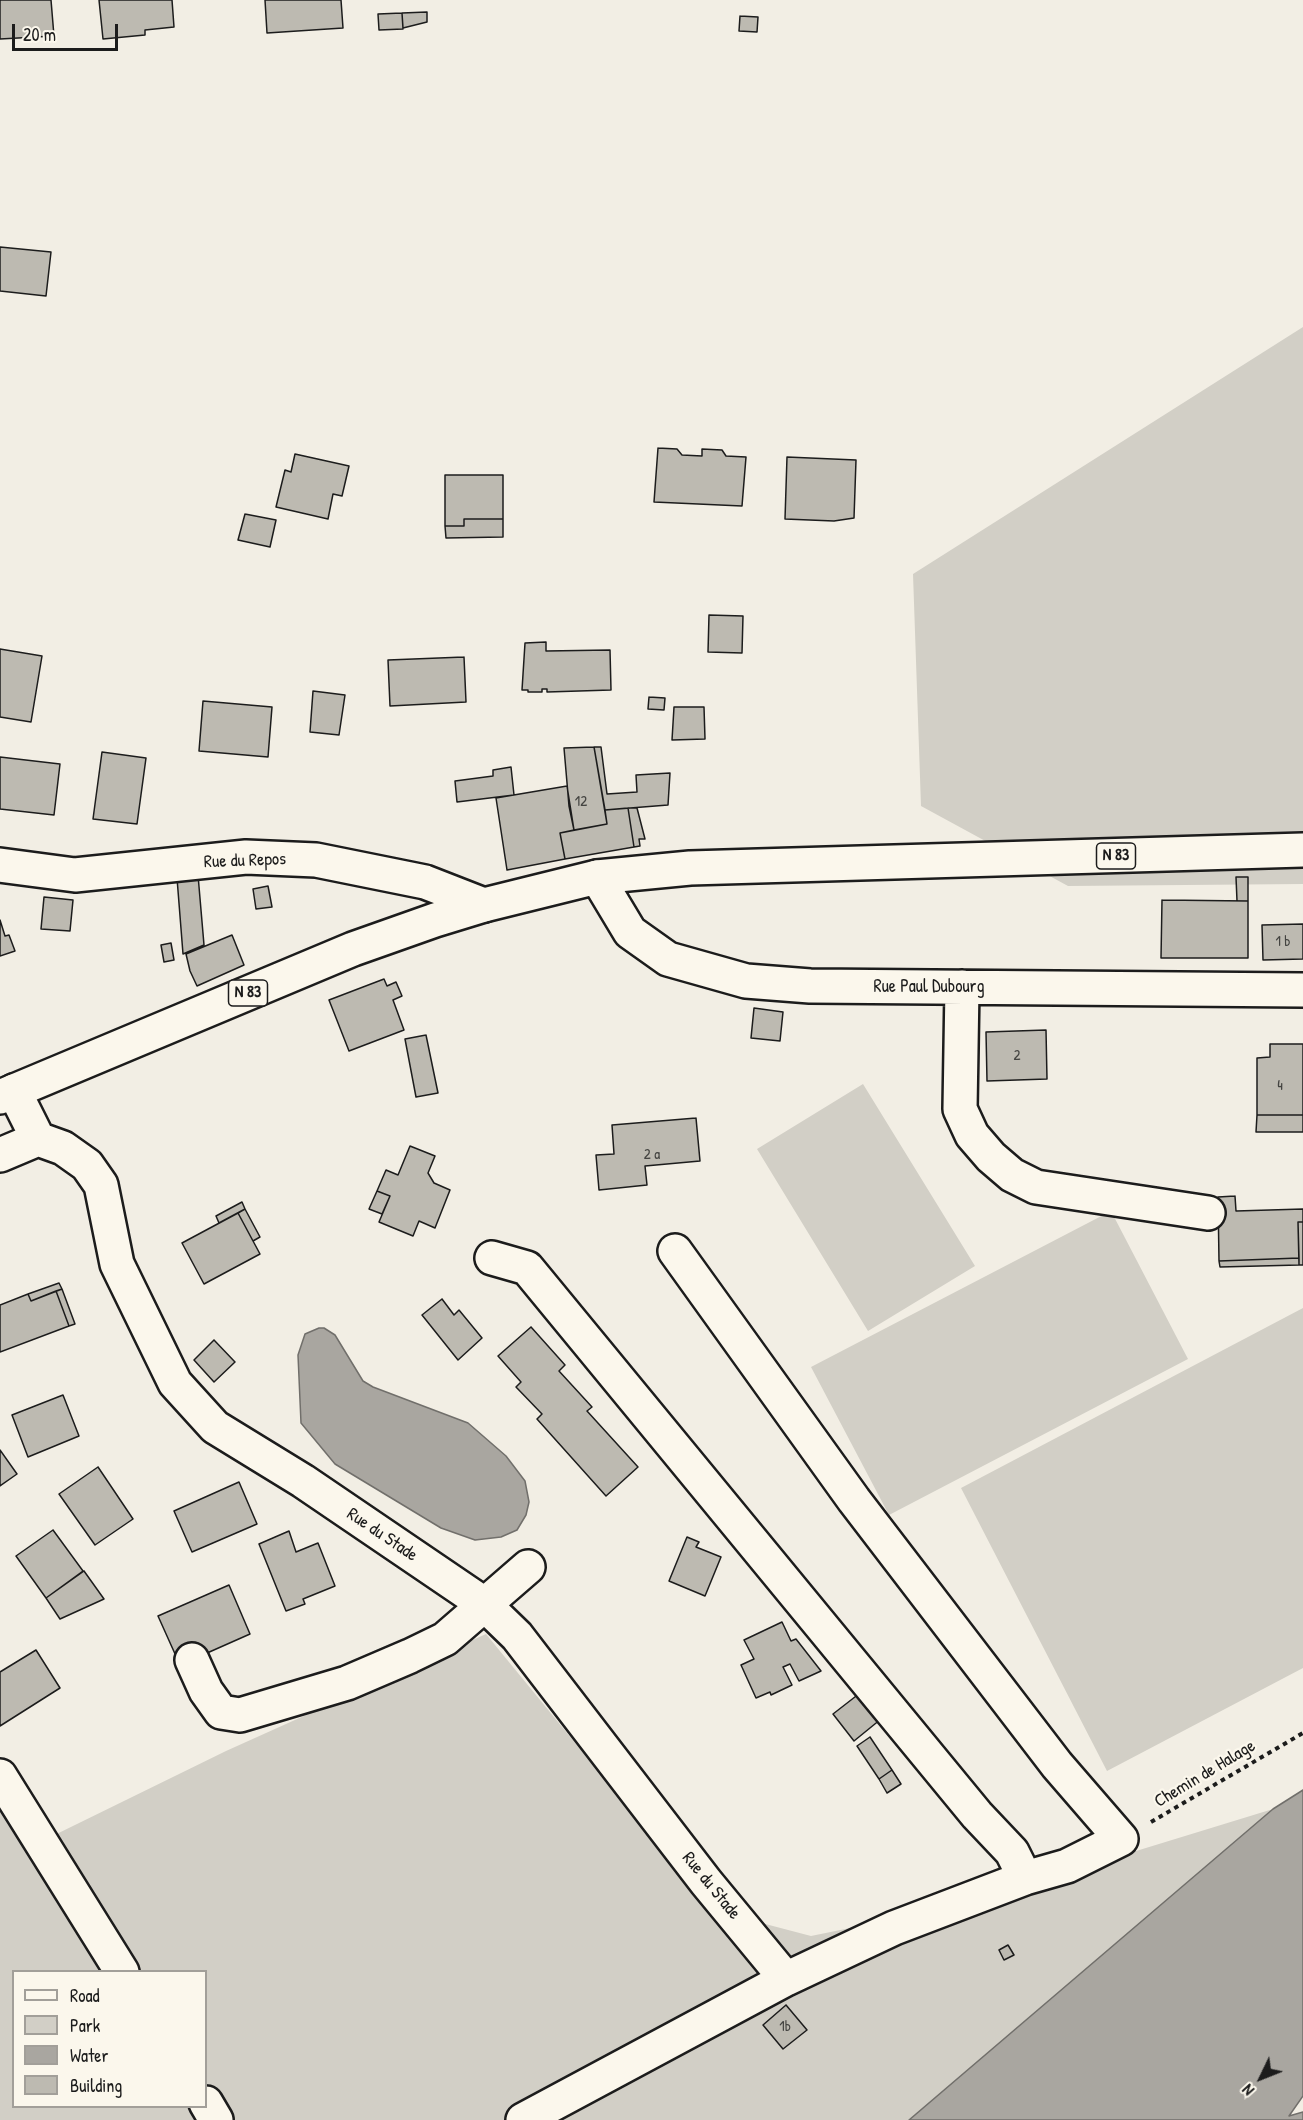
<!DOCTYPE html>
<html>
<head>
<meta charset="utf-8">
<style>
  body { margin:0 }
  #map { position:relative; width:1303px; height:2120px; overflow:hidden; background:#f2eee4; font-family:"Patrick Hand",sans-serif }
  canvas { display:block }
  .legend { position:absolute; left:12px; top:1970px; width:195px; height:138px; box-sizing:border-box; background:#fbf7ec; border:2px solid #a29f99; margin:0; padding:8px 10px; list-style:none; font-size:18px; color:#1c1c1c }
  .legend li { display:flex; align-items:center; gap:12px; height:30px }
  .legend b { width:30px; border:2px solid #a29f99 }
  .north { position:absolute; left:1231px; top:2048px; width:60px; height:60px; -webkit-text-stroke:4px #fbf7ec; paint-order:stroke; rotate:227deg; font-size:16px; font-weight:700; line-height:24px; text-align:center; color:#1c1c1c }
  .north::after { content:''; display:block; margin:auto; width:21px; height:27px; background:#1c1c1c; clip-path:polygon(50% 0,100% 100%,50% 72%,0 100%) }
  .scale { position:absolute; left:12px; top:24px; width:106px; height:27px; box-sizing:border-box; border:3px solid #1c1c1c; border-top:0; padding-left:8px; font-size:18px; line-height:21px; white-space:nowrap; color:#1c1c1c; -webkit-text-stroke:4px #fbf7ec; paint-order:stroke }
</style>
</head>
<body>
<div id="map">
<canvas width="1303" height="2120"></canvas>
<ul class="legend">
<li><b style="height:8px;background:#fbf7ec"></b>Road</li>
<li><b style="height:16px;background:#d2cfc6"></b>Park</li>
<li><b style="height:16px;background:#a9a6a0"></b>Water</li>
<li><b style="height:16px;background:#bdbab1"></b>Building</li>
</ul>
<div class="north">N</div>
<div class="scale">20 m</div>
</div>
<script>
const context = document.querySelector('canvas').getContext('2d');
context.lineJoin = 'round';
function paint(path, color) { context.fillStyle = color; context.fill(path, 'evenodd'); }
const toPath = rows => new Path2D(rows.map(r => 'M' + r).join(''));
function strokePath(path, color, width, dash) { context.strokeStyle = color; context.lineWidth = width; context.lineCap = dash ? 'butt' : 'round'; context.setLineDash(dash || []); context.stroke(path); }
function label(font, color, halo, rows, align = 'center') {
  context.font = font + ' "Patrick Hand",sans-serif'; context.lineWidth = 4.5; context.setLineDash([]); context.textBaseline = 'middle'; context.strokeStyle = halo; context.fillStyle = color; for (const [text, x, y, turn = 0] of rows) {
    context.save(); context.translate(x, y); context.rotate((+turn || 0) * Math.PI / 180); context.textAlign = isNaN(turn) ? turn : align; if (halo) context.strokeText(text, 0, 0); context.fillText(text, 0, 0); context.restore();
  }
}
paint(toPath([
  [1303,327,1303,884,1068,886,921,806,913,574],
  [863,1084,975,1266,868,1331,757,1149],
  [1111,1211,1188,1359,889,1515,811,1367],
  [1303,1308,1303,1668,1107,1771,961,1488],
  [486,1634,712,1910,811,1936,1046,1888,1097,1863,1273,1809,909,2120,0,2120,0,1811,26,1849,226,1751],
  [14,1972,206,1972,206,2106,14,2106]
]), '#d2cfc6');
const water = toPath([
  [319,1328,324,1328,335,1335,363,1381,373,1387,468,1423,506,1456,525,1481,529,1502,526,1515,517,1530,501,1537,475,1540,441,1528,335,1464,301,1423,298,1355,305,1334,319,1328],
  [1303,1790,1303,2096,1289,2116,1303,2112,1303,2120,909,2120,1273,1809,1303,1790]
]);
paint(water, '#a9a6a0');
strokePath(water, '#716f6b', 1.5);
const building = toPath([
  [0,0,51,0,54,36,0,39,0,0],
  [99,0,172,0,174,27,145,30,145,35,103,39,99,0],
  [265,0,341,0,343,28,267,33,265,0],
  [427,12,427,22,403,28,402,13,427,12],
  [402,13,403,29,379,30,378,14,402,13],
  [740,16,758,17,757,32,739,31,740,16],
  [0,247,51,252,46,296,0,291,0,247],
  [658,448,677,449,682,455,702,456,702,449,722,450,726,456,746,457,742,506,654,502,658,448],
  [295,454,349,466,342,496,333,494,328,519,276,507,285,470,291,472,295,454],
  [787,457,856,460,854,518,834,521,785,519,787,457],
  [445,475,503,475,503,519,464,519,464,526,445,526,445,475],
  [245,514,276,520,270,547,238,540,245,514],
  [464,519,503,519,503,537,446,538,445,526,464,526,464,519],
  [709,615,743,616,742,653,708,652,709,615],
  [546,642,546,651,610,650,611,690,547,692,547,689,542,689,542,692,528,692,528,690,522,690,525,643,546,642],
  [0,649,42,656,31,722,0,717,0,649],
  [464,657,466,702,390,706,388,660,464,657],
  [313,691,345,695,339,735,310,732,313,691],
  [649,697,665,698,664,710,648,709,649,697],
  [203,701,272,707,268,757,199,751,203,701],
  [674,707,704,707,705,739,672,740,674,707],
  [594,747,607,824,574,830,569,806,564,748,594,747],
  [594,747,601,747,607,794,637,792,636,775,670,773,668,805,605,810,594,747],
  [102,752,146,758,137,824,93,819,102,752],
  [0,757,60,764,54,815,0,809,0,757],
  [511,767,514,795,457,802,455,781,493,776,493,770,511,767],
  [567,786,574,830,560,833,565,859,507,870,496,798,567,786],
  [628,808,637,808,645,839,639,839,640,846,634,847,628,808],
  [628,808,634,847,565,859,560,833,607,824,605,810,628,808],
  [198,875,204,945,183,954,177,878,198,875],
  [1236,877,1248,877,1248,901,1237,901,1236,877],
  [268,886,272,907,256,909,253,889,268,886],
  [44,897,73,900,70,931,41,929,44,897],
  [1162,900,1248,901,1248,958,1161,958,1162,900],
  [0,920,5,936,9,935,15,951,0,956,0,920],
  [1303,924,1303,959,1263,960,1262,925,1303,924],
  [232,935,244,965,197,986,190,971,186,954,232,935],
  [171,943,174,960,164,962,161,945,171,943],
  [384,979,387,986,396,982,402,996,393,1000,404,1030,349,1051,329,1000,384,979],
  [754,1008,783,1012,780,1041,751,1038,754,1008],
  [1046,1030,1047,1079,987,1081,986,1032,1046,1030],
  [426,1035,438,1093,416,1097,405,1039,426,1035],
  [1270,1044,1303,1044,1303,1115,1257,1115,1257,1058,1270,1057,1270,1044],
  [1257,1115,1303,1115,1303,1132,1256,1132,1257,1115],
  [696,1118,700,1161,645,1166,647,1185,599,1190,596,1155,614,1154,612,1125,696,1118],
  [410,1146,435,1156,428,1173,434,1183,450,1190,435,1228,419,1221,413,1236,379,1222,390,1196,377,1191,386,1170,398,1175,410,1146],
  [377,1191,390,1196,382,1214,369,1209,377,1191],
  [1235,1196,1236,1211,1303,1209,1303,1222,1298,1222,1299,1258,1219,1261,1218,1197,1235,1196],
  [242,1202,245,1209,219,1223,216,1216,242,1202],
  [245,1209,260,1237,253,1241,238,1213,245,1209],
  [238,1213,260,1254,204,1284,182,1243,238,1213],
  [1298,1222,1303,1222,1303,1265,1299,1265,1298,1222],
  [1299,1258,1299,1265,1220,1267,1219,1261,1299,1258],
  [59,1283,62,1289,31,1301,28,1294,59,1283],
  [62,1289,75,1324,69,1326,56,1291,62,1289],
  [56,1291,69,1326,0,1352,0,1305,28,1294,31,1301,56,1291],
  [442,1299,454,1315,459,1310,482,1338,458,1360,422,1315,442,1299],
  [531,1327,565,1365,559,1371,592,1407,587,1411,638,1467,606,1496,537,1419,542,1414,516,1387,521,1382,498,1356,531,1327],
  [214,1340,235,1362,214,1382,194,1360,214,1340],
  [63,1395,79,1436,28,1457,12,1415,63,1395],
  [0,1450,17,1474,0,1486,0,1450],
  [98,1467,133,1519,95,1545,59,1494,98,1467],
  [239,1482,257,1524,192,1552,174,1511,239,1482],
  [53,1530,83,1571,46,1598,16,1556,53,1530],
  [289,1531,296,1552,318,1543,335,1586,303,1599,305,1604,286,1611,259,1544,289,1531],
  [687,1537,699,1542,696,1547,721,1557,705,1596,669,1581,687,1537],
  [84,1571,104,1599,60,1619,46,1598,84,1571],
  [229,1585,250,1634,180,1665,158,1616,229,1585],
  [782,1622,791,1641,796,1639,821,1671,799,1681,790,1664,783,1667,792,1685,771,1695,770,1692,756,1698,741,1665,754,1659,744,1640,782,1622],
  [36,1650,60,1688,0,1726,0,1672,36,1650],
  [860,1693,881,1719,854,1741,833,1714,860,1693],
  [870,1737,892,1770,879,1779,857,1746,870,1737],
  [892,1770,901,1784,887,1793,879,1779,892,1770],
  [1008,1945,1014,1955,1004,1960,999,1950,1008,1945],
  [786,2005,807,2030,783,2049,763,2025,786,2005]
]);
paint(building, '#bdbab1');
strokePath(building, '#1c1c1c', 1.5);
const minor = toPath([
  [0,865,75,875,246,857,316,860,425,882,484,905],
  [597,877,630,932,668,959,746,981,810,986,1303,990],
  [962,987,960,1109,972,1135,991,1157,1012,1175,1036,1187,1208,1213],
  [14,1091,38,1139,63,1148,87,1165,101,1185,117,1264,175,1383,215,1427,303,1481,484,1604,517,1636,706,1882,786,1979],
  [0,1155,38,1139],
  [492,1258,527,1268,977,1815,1012,1852,1025,1878],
  [192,1660,206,1691,221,1712,240,1715,347,1683,410,1656,445,1639,528,1567],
  [0,1776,122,1972],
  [206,2103,216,2120],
  [523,2120,786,1979,894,1928,1025,1878,1067,1866,1121,1839,1057,1765,854,1500,675,1251]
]);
const major = toPath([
  [0,1097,353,949,435,920,484,905,597,877,690,868,1303,850]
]);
strokePath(minor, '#1c1c1c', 38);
strokePath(major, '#1c1c1c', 38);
strokePath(toPath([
  [1151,1822,1303,1733]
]), '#1c1c1c', 4, [4.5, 4.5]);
strokePath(minor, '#fbf7ec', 33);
strokePath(major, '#fbf7ec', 33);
label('15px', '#444441', null, [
  ["12",581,802],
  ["1 b",1283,942],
  ["2",1017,1056],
  ["4",1280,1086],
  ["2 a",652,1155],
  ["1b",785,2027]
]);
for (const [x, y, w] of [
  [1116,856,39],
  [248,993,39]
]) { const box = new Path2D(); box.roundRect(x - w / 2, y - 13, w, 26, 4.5); context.fillStyle = '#fbf7ec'; context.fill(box); strokePath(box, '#1c1c1c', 1.5); }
label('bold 16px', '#1c1c1c', null, [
  ["N 83",1116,856],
  ["N 83",248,993]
]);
label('18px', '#1c1c1c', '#fbf7ec', [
  ["Rue du Repos",245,861,-2],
  ["Rue Paul Dubourg",929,987],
  ["Rue du Stade",382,1535,34],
  ["Chemin de Halage",1205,1774,-31],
  ["Rue du Stade",711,1886,51]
]);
</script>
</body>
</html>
